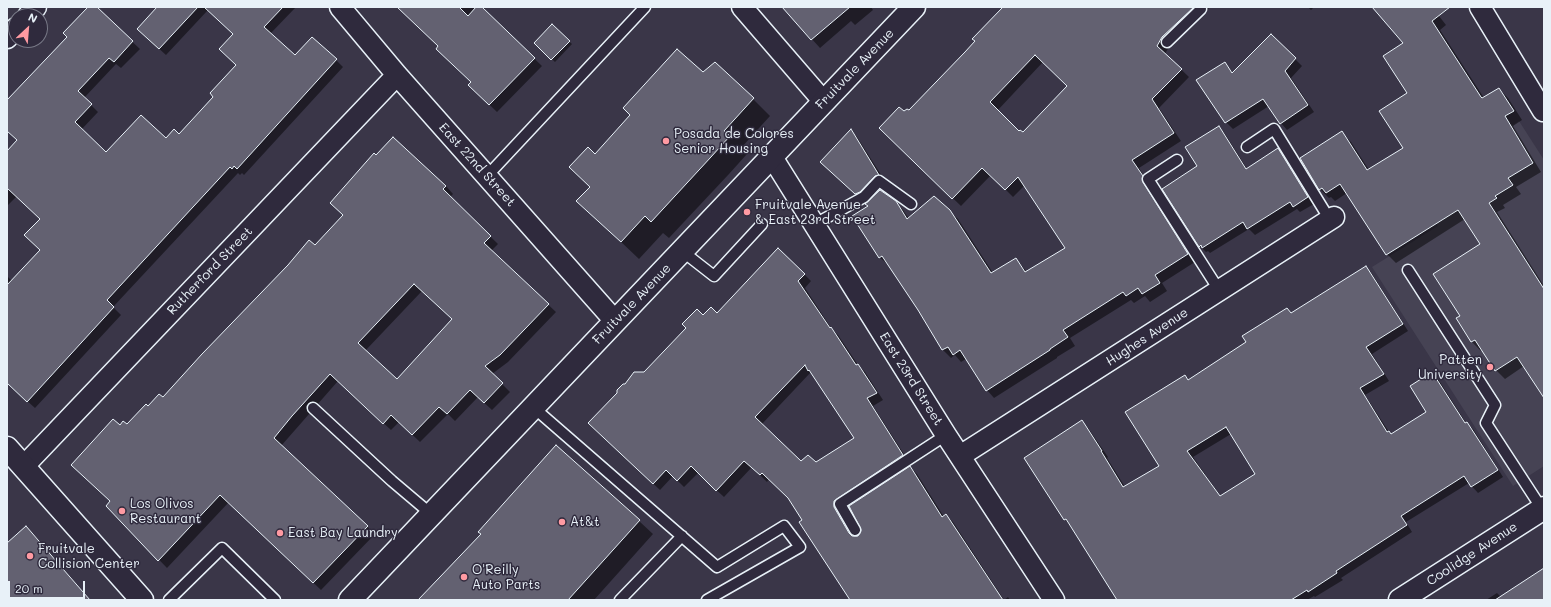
<!DOCTYPE html>
<html>
<head>
<meta charset="utf-8">
<style>
  body { margin:0 }
  #map { position:relative; width:1551px; height:607px; overflow:hidden; background:#3a3648; font-family:Mali,sans-serif }
  canvas { display:block }
  .frame { position:absolute; inset:0; border:8px solid #e8f1f8; pointer-events:none }
  .north { position:absolute; left:8px; top:8px; width:40px; height:40px; box-sizing:border-box; background:#2f2a3d; border:1px solid #797a88; border-radius:50%; rotate:26deg; font-size:11px; font-weight:700; line-height:16px; text-align:center; color:#e8f1f8 }
  .north::after { content:''; display:block; margin:auto; width:14px; height:18px; background:#ff9aa2; clip-path:polygon(50% 0,100% 100%,50% 72%,0 100%) }
  .scale { position:absolute; left:8px; top:581px; width:77px; height:18px; box-sizing:border-box; border:2px solid #e8f1f8; border-top:0; padding-left:5px; font-size:12px; line-height:14px; white-space:nowrap; color:#e8f1f8; -webkit-text-stroke:3px #2f2a3d; paint-order:stroke }
</style>
</head>
<body>
<div id="map">
<canvas width="1551" height="607"></canvas>
<div class="frame"></div>
<div class="north">N</div>
<div class="scale">20 m</div>
</div>
<script>
const context = document.querySelector('canvas').getContext('2d');
context.lineJoin = 'round';
function paint(path, color) { context.fillStyle = color; context.fill(path, 'evenodd'); }
const toPath = rows => new Path2D(rows.map(r => 'M' + r).join(''));
function strokePath(path, color, width, dash) { context.strokeStyle = color; context.lineWidth = width; context.lineCap = dash ? 'butt' : 'round'; context.setLineDash(dash || []); context.stroke(path); }
function label(font, color, halo, rows, align = 'center') {
  context.font = font + ' Mali,sans-serif'; context.lineWidth = 3; context.setLineDash([]); context.textBaseline = 'middle'; context.strokeStyle = halo; context.fillStyle = color; for (const [text, x, y, turn = 0] of rows) {
    context.save(); context.translate(x, y); context.rotate((+turn || 0) * Math.PI / 180); context.textAlign = isNaN(turn) ? turn : align; if (halo) context.strokeText(text, 0, 0); context.fillText(text, 0, 0); context.restore();
  }
}
paint(toPath([
  [1519,121,1544,160,1544,466,1513,486,1372,267,1438,226,1413,188]
]), '#464354');
paint(toPath([
  [89,7,95,7,140,49,121,68,116,64,84,98,98,112,81,130,106,154,179,136,214,97,237,65,234,34,208,10,166,55,145,36,159,7,296,7,270,34,295,57,336,60,343,67,244,175,242,173,240,175,238,173,113,307,121,315,35,408,7,383,7,276,12,281,41,251,41,219,17,196,7,206,7,152,18,141,7,131,7,102,68,37],
  [398,7,486,7,484,10,542,66,497,112,469,85,472,82,439,46],
  [783,7,871,7,873,10,855,25,851,21,820,48],
  [1005,7,1210,7,1170,45,1165,54,1189,77,1159,108,1181,141,1139,168,1195,262,1162,283,1167,291,1150,302,1145,296,1134,303,1131,300,1070,338,1075,346,1057,357,1057,358,994,398,987,390,966,359,961,362,955,355,951,358,943,350,919,309,889,265,880,258,854,217,895,202,903,210,909,219,949,211,958,219,993,273,1016,259,1027,272,1066,248,1025,185,1013,197,991,175,961,206,880,128,904,113,909,112,966,53],
  [1043,62,1069,86,1023,134,1019,133,997,111],
  [1308,7,1314,7,1311,10],
  [1374,7,1432,7,1446,25,1440,30,1484,98,1499,89,1508,98,1522,120,1513,126,1541,172,1516,187,1521,194,1503,205,1505,208,1497,212,1544,286,1544,397,1524,366,1505,379,1496,370,1482,350,1481,351,1472,342,1458,319,1461,317,1481,245,1465,219,1396,263,1387,254,1347,193,1335,201,1331,197,1329,198,1320,189,1342,133,1351,142,1369,170,1405,148,1408,94,1404,44],
  [552,26,572,44,555,62,535,43],
  [1271,35,1302,66,1291,78,1314,112,1287,130,1281,123,1269,106,1233,129,1226,122,1225,63,1233,73],
  [703,74,753,99,770,116,741,148,747,154,729,174,669,238,663,233,639,259,578,201,591,187,595,155],
  [1219,127,1225,134,1247,169,1278,149,1284,156,1314,204,1300,212,1297,209,1255,235,1249,229,1210,253,1208,251,1206,252,1200,246,1199,166],
  [851,131,857,137,885,181,863,200,828,168],
  [446,186,453,194,450,197,498,244,491,251,556,312,508,362,492,374,510,392,492,410,478,397,455,421,448,414,420,442,399,422,391,430,338,381,281,446,375,534,321,590,229,502,167,568,107,506,111,502,120,426,127,426,148,407,163,399,315,246],
  [422,291,453,320,397,381,365,351],
  [1366,268,1372,274,1408,331,1372,354,1389,381,1365,395,1389,432,1392,435,1427,412,1432,373,1438,379,1466,423,1473,429,1503,477,1478,493,1469,483,1406,522,1412,532,1341,578,1343,580,1315,597,1314,596,1307,600,1114,600,1117,598,1071,526,1065,519,1082,422,1088,428,1108,457,1107,458,1125,487,1160,466,1185,377,1189,380,1247,343,1287,309,1292,314],
  [1231,434,1256,475,1221,497,1193,457],
  [804,274,811,281,805,288,831,328,838,335,858,365,865,372,883,400,873,406,909,462,841,508,841,515,853,537,858,537,910,467,917,474,944,517,946,515,953,522,1004,600,1008,597,1010,600,851,600,789,498,769,479,767,482,752,467,724,497,698,473,684,487,673,476,660,490,596,430,645,373,703,317,717,314],
  [811,372,855,438,816,464,801,463,762,424],
  [639,521,653,534,594,600,420,600],
  [26,527,36,537,90,600,7,600,7,545],
  [1544,569,1544,600,1486,600,1497,593,1501,597]
]), '#0007');
const building = toPath([
  [88,7,97,7,133,41,114,62,109,58,78,91,92,104,75,122,106,152,141,115,166,138,174,129,179,134,213,97,210,93,236,65,219,49,233,34,204,7,283,7,264,27,295,55,312,37,337,59,237,169,234,166,232,169,230,167,107,300,114,307,27,402,7,383,7,285,40,250,24,235,40,219,7,188,7,151,17,140,7,131,7,100,67,37,63,33,88,7],
  [157,7,198,7,159,49,137,29,157,7],
  [397,7,459,7,468,16,476,7,482,7,535,58,489,105,468,85,471,82,436,49,438,46,397,7],
  [782,7,850,7,811,40,782,7],
  [1003,7,1194,7,1162,37,1157,46,1182,69,1152,99,1174,133,1132,160,1143,176,1143,182,1188,254,1155,275,1160,283,1142,294,1138,288,1126,296,1123,292,1063,330,1068,337,1050,349,1050,350,986,391,960,350,953,355,948,347,942,350,918,310,882,256,879,258,852,216,868,206,865,204,880,190,896,201,907,219,934,196,950,210,991,273,1016,258,1025,272,1065,248,1018,177,1005,190,982,168,952,199,879,128,899,107,904,111,907,109,909,110,965,52,975,41,972,39,1003,7],
  [1035,55,1067,86,1023,132,1020,130,1019,131,990,102,1035,55],
  [1372,7,1450,7,1432,21,1481,97,1482,98,1499,88,1514,111,1505,116,1533,163,1508,178,1513,185,1495,196,1497,198,1489,203,1544,289,1544,398,1517,357,1495,371,1475,340,1471,342,1456,318,1460,316,1433,274,1480,244,1458,210,1386,255,1340,184,1326,193,1322,188,1319,190,1300,158,1342,131,1367,170,1403,148,1379,111,1407,93,1383,56,1403,43,1372,7],
  [552,24,570,41,551,60,534,43,552,24],
  [1271,34,1296,58,1285,71,1308,105,1280,124,1263,99,1225,123,1196,80,1225,62,1232,73,1271,34],
  [677,49,703,72,715,62,754,98,724,131,730,136,711,157,651,222,645,216,621,242,576,201,590,187,569,167,588,147,595,154,630,115,623,108,677,49],
  [1219,126,1246,169,1278,148,1308,197,1293,207,1290,202,1247,229,1243,222,1202,248,1201,245,1199,247,1162,189,1197,166,1185,147,1219,126],
  [851,129,879,175,875,176,860,192,855,194,820,162,851,129],
  [393,137,446,186,443,189,491,236,484,243,549,304,500,355,485,366,503,383,484,403,470,390,447,414,439,407,412,435,391,415,383,424,330,374,292,416,274,438,368,526,313,583,220,495,158,561,106,506,110,501,71,465,113,419,120,425,123,421,127,424,146,404,148,406,159,394,163,397,202,354,288,265,309,240,315,245,343,215,330,203,374,153,376,155,393,137],
  [414,284,452,319,397,379,358,343,414,284],
  [778,248,805,274,798,281,830,328,831,327,856,365,858,364,877,393,867,398,903,455,834,501,834,507,849,533,852,536,858,536,861,530,849,506,910,466,942,517,946,514,1003,600,850,600,799,522,802,520,788,498,762,473,760,475,744,461,716,491,691,466,677,481,666,470,653,484,588,423,617,393,617,390,623,384,625,384,634,372,644,372,686,328,682,324,697,309,703,315,711,307,717,313,778,248],
  [805,365,808,371,809,370,854,438,816,462,808,455,801,461,755,417,805,365],
  [1366,266,1403,324,1366,347,1384,374,1360,388,1387,432,1389,431,1391,434,1426,412,1410,386,1432,372,1465,423,1467,422,1498,470,1471,487,1464,476,1401,516,1407,525,1336,571,1337,573,1308,592,1307,590,1291,600,1117,600,1066,519,1064,520,1024,458,1082,420,1102,451,1101,451,1123,487,1159,466,1125,412,1185,375,1188,380,1246,342,1242,336,1287,308,1291,313,1366,266],
  [1226,427,1255,474,1220,496,1187,451,1226,427],
  [556,445,640,520,568,600,418,600,481,534,478,532,556,445],
  [26,526,63,569,90,600,7,600,7,543,26,526],
  [1544,568,1544,600,1495,600,1544,568]
]);
paint(building, '#636171');
strokePath(building, '#e8f1f8', 1);
const service = toPath([
  [1167,42,1201,9],
  [1247,147,1274,129,1330,220],
  [1177,160,1148,179,1219,290],
  [487,176,645,7],
  [815,224,864,197,879,181,911,204],
  [682,251,714,276,762,224],
  [1408,270,1495,405,1486,423,1542,509],
  [533,407,717,567,784,526,800,547,707,600],
  [313,408,392,481,431,514],
  [855,530,840,504,946,435],
  [169,600,222,548,275,600],
  [620,600,682,536]
]);
const minor = toPath([
  [340,7,397,75,615,321],
  [742,7,824,102],
  [1480,7,1543,111],
  [28,16,36,7],
  [7,38,16,28],
  [772,157,946,435,1054,600],
  [960,456,1334,217],
  [23,467,397,75]
]);
const tertiary = toPath([
  [1400,600,1544,508]
]);
const secondary = toPath([
  [7,448,142,600],
  [350,600,914,7]
]);
strokePath(service, '#e8f1f8', 13);
strokePath(minor, '#e8f1f8', 23);
strokePath(tertiary, '#e8f1f8', 25);
strokePath(secondary, '#e8f1f8', 25);
strokePath(service, '#2f2a3d', 10);
strokePath(minor, '#2f2a3d', 20);
strokePath(tertiary, '#2f2a3d', 22);
strokePath(secondary, '#2f2a3d', 22);
for (const [x, y, r, color] of [
  [666,141,4,"#ff9aa2"],
  [747,212,4,"#ff9aa2"],
  [1490,367,4,"#ff9aa2"],
  [122,511,4,"#ff9aa2"],
  [562,522,4,"#ff9aa2"],
  [280,533,4,"#ff9aa2"],
  [30,556,4,"#ff9aa2"],
  [464,577,4,"#ff9aa2"]
]) { const dot = new Path2D(); dot.arc(x, y, r, 0, 2 * Math.PI); context.fillStyle = color; context.fill(dot); strokePath(dot, '#2f2a3d', 1.5); }
label('13px', '#e8f1f8', '#2f2a3d', [
  ["Fruitvale Avenue",855,69,-46],
  ["East 22nd Street",477,165,48],
  ["Rutherford Street",210,271,-46],
  ["Fruitvale Avenue",632,304,-46],
  ["Hughes Avenue",1147,337,-33],
  ["East 23rd Street",911,379,58],
  ["Coolidge Avenue",1472,554,-33]
]);
label('13px', '#e8f1f8', '#2f2a3d', [
  ["Posada de Colores",674,134],
  ["Senior Housing",674,149],
  ["Fruitvale Avenue",755,205],
  ["& East 23rd Street",755,220],
  ["Patten",1482,360,"right"],
  ["University",1482,375,"right"],
  ["Los Olivos",130,504],
  ["Restaurant",130,519],
  ["At&t",570,522],
  ["East Bay Laundry",288,533],
  ["Fruitvale",38,549],
  ["Collision Center",38,564],
  ["O'Reilly",472,570],
  ["Auto Parts",472,585]
], 'left');
</script>
</body>
</html>
